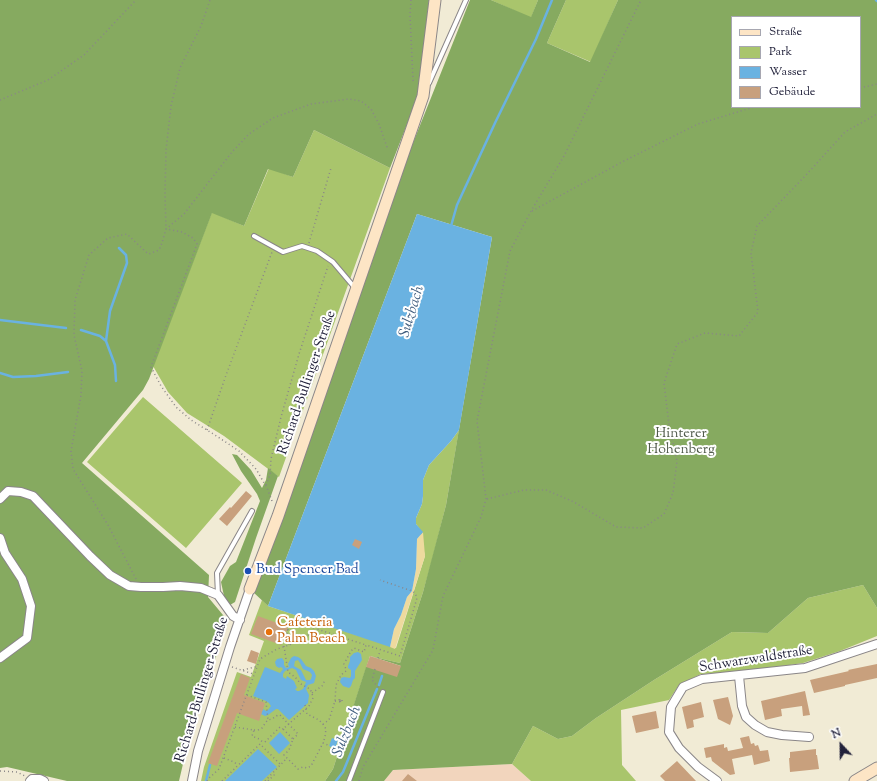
<!DOCTYPE html>
<html>
<head>
<meta charset="utf-8">
<style>
  body { margin:0 }
  #map { position:relative; width:877px; height:781px; overflow:hidden; background:#f1ebd5; font-family:"Sorts Mill Goudy",serif }
  canvas { display:block }
  .legend { position:absolute; left:731px; top:16px; width:130px; height:92px; box-sizing:border-box; background:#fff; border:1px solid #a7a7b1; margin:0; padding:5px 7px; list-style:none; font-size:12px; color:#22223b }
  .legend li { display:flex; align-items:center; gap:8px; height:20px }
  .legend b { width:20px; border:1px solid #a7a7b1 }
  .north { position:absolute; left:821px; top:725px; width:40px; height:40px; -webkit-text-stroke:3px #fff; paint-order:stroke; rotate:338deg; font-size:11px; font-weight:700; line-height:16px; text-align:center; color:#22223b }
  .north::after { content:''; display:block; margin:auto; width:14px; height:18px; background:#22223b; clip-path:polygon(50% 0,100% 100%,50% 72%,0 100%) }
</style>
</head>
<body>
<div id="map">
<canvas width="877" height="781"></canvas>
<ul class="legend">
<li><b style="height:5px;background:#fde5c5"></b>Straße</li>
<li><b style="height:11px;background:#a9c56c"></b>Park</li>
<li><b style="height:11px;background:#6ab2e1"></b>Wasser</li>
<li><b style="height:11px;background:#c8a07d"></b>Gebäude</li>
</ul>
<div class="north">N</div>
</div>
<script>
const context = document.querySelector('canvas').getContext('2d');
context.lineJoin = 'round';
function paint(path, color) { context.fillStyle = color; context.fill(path, 'evenodd'); }
const toPath = rows => new Path2D(rows.map(r => 'M' + r).join(''));
function strokePath(path, color, width, dash) { context.strokeStyle = color; context.lineWidth = width; context.lineCap = dash ? 'butt' : 'round'; context.setLineDash(dash || []); context.stroke(path); }
function label(font, color, halo, rows, align = 'center') {
  context.font = font + ' "Sorts Mill Goudy",serif'; context.lineWidth = 4; context.setLineDash([]); context.textBaseline = 'middle'; context.strokeStyle = halo; context.fillStyle = color; for (const [text, x, y, turn = 0] of rows) {
    context.save(); context.translate(x, y); context.rotate((+turn || 0) * Math.PI / 180); context.textAlign = isNaN(turn) ? turn : align; if (halo) context.strokeText(text, 0, 0); context.fillText(text, 0, 0); context.restore();
  }
}
paint(toPath([
  [512,764,531,781,384,781,393,770]
]), '#f2d5bd');
paint(toPath([
  [491,0,538,0,531,18],
  [566,0,618,0,591,62,547,43],
  [314,130,390,168,279,477,224,436,187,413,168,392,153,366,212,212,244,226,269,168,293,177],
  [143,397,242,483,186,548,87,462],
  [459,430,446,505,431,564,423,592,400,663,370,656,333,769,325,781,201,781,204,767,237,672,251,677,264,641,249,635,262,600,268,606,396,648,425,556,419,528,416,524,416,518,422,504,423,496,423,480,429,465,451,441],
  [863,585,877,608,877,636,840,651,803,663,742,672,701,674,679,685,669,700,621,710,622,765,636,781,531,781,512,764,533,726,558,739,572,736,596,718,654,680,732,632,768,633,808,598]
]), '#a9c56c');
paint(toPath([
  [0,0,429,0,418,96,390,168,314,130,293,177,268,169,244,226,212,213,149,379,143,390,82,463,209,575,208,597,228,621,190,734,179,781,67,781,7,767,0,768],
  [470,0,491,0,531,17,538,0,566,0,547,43,590,62,618,0,877,0,877,608,863,585,808,598,768,633,732,632,654,680,596,718,572,736,558,739,533,726,512,764,393,770,384,781,325,781,333,769,366,667,401,666,370,656,400,663,423,592,446,505,492,237,417,214,268,606,252,591,401,173],
  [732,17,860,17,860,107,732,107],
  [232,454,237,455,251,470,262,488,266,480,268,468,278,476,256,538,235,602,230,605,224,596,221,582,230,566,236,562,260,501,257,494,241,471]
]), '#86aa60');
paint(toPath([
  [423,532,425,556,395,649,390,647,394,629,401,615,407,597,412,591,416,569,417,539]
]), '#eeda9e');
paint(toPath([
  [417,214,492,237,459,430,451,441,429,465,423,480,423,496,422,504,416,518,416,524,423,532,417,539,416,569,412,591,407,597,401,615,394,629,390,647,268,606],
  [358,652,361,654,362,660,355,671,355,678,353,680,351,686,349,688,343,686,340,682,341,678,344,677,350,678,351,676,351,670,348,668,348,666,350,661,350,657,354,653],
  [294,656,298,657,301,659,306,666,311,668,314,671,316,676,314,683,308,685,306,689,309,695,308,703,289,720,278,709,276,709,268,715,265,716,261,714,263,709,266,711,268,710,271,706,269,703,266,701,253,696,265,667,280,673,283,669,281,667,279,668,276,666,275,662,277,659,282,658,284,661,284,665,286,668,289,667,288,664,291,658],
  [298,660,300,663,303,669,310,672,312,675,311,679,310,680,306,680,301,670,294,666,295,661],
  [292,668,296,670,301,680,306,682,303,689,299,691,297,691,295,689,297,688,294,681,287,676,286,679,283,677,283,674,285,671],
  [280,732,290,743,279,754,269,743],
  [332,738,338,740,335,749,329,746],
  [258,749,277,767,262,781,225,781]
]), '#6ab2e1');
strokePath(toPath([
  [876,0,877,1],
  [451,226,457,205,495,123,536,39,552,0],
  [0,320,66,328],
  [81,330,100,336,106,341,115,365,116,381],
  [106,341,110,311,127,263,126,255,119,248],
  [0,373,13,377,36,376,68,372],
  [379,685,382,676],
  [206,781,210,765],
  [336,781,343,772,377,689]
]), '#6ab2e1', 2.5);
paint(toPath([
  [246,491,252,496,227,526,219,519,230,507,231,508],
  [355,539,362,542,359,549,352,545],
  [258,616,288,627,281,645,251,634],
  [251,650,259,653,256,664,247,661],
  [370,656,401,666,397,677,366,667],
  [877,664,877,678,845,685,845,686,814,693,810,680,849,671,848,670],
  [241,674,250,678,244,695,265,703,259,721,237,713,217,766,208,763],
  [805,691,810,715,803,716,802,706,781,709,782,716,765,720,761,701],
  [728,697,733,716,730,725,718,719,713,700],
  [701,702,704,717,693,720,694,727,687,729,682,707],
  [656,711,659,728,636,733,632,716],
  [749,736,751,744,754,743,755,746,758,745,760,751,768,750,770,761,754,765,752,755,732,759,735,774,730,775,712,761,711,757,706,758,704,748,724,744,724,748,727,747,728,751,743,748,740,738],
  [816,749,816,755,817,755,819,769,790,772,789,758,790,758,790,752],
  [677,761,696,781,665,781,660,776],
  [408,774,417,781,402,781]
]), '#c8a07d');
const lane = toPath([
  [429,83,466,0],
  [254,236,283,252,302,246,317,251,333,262,355,288],
  [218,595,217,573,252,511],
  [349,781,383,692]
]);
const street = toPath([
  [0,499,8,491,21,492,33,496,90,556,110,575,129,586,141,587,163,587,180,586,201,588,218,595,233,616,240,620],
  [0,538,5,553,22,579,31,606,27,638,0,658],
  [739,676,742,706,746,717,755,725,767,732,782,735,809,737],
  [30,781,32,779,40,779,44,781],
  [192,781,198,751,230,647,250,589],
  [717,781,698,767,679,748,669,732,671,707,683,687,702,679,805,668,877,644]
]);
const secondary = toPath([
  [250,589,278,516,423,96,435,0],
  [855,781,877,768]
]);
strokePath(lane, '#8a8688', 6);
strokePath(street, '#8a8688', 10);
strokePath(secondary, '#8a8688', 13);
strokePath(toPath([
  [411,0,410,15,413,80,415,83],
  [860,88,877,84],
  [0,100,48,80,84,55,136,0],
  [532,211,622,162,698,124,754,107],
  [309,243,331,168],
  [207,430,225,378,272,252],
  [266,485,270,475,271,459,281,417,299,354,328,266],
  [487,499,524,490,546,490,574,502,616,527,643,528,664,514,673,493,677,461,669,425,664,383,677,344,705,333,739,336,758,312,751,253,757,226,807,174,845,132,877,114],
  [272,501,267,488,256,469,239,451,218,437,191,420,176,407,161,386,151,367,197,244,193,238,182,232,166,229,184,214,232,152,249,134,273,118,311,104,349,99,361,101,371,109,379,124,388,150],
  [136,579,108,525,73,469,71,451,81,395,82,371,74,335,75,300,89,255,108,238,127,234,146,252,149,254,159,250,162,243,166,229,165,195,166,150,171,106,180,68,201,26,210,0],
  [279,623,281,617,317,629],
  [287,630,288,630,287,633,289,640,289,645],
  [288,630,292,621],
  [284,646,288,672,295,677,301,684,310,689,312,693,313,698,309,706,283,729,293,739,289,750,284,755,298,769,303,767,307,768,311,766,323,743],
  [378,658,380,651],
  [232,667,253,674],
  [375,669,372,680,379,688],
  [243,670,255,667,256,667],
  [312,693,322,686,325,680],
  [247,695,266,702,268,720],
  [335,701,341,702,342,702,342,700,341,699,339,700,339,702,340,702,342,700,339,700,340,701],
  [305,705,307,714,319,720,323,724,329,720,335,701,336,685,341,675,346,671,346,669,344,664,351,651,354,648,364,652,366,645,400,656,417,598,415,593,412,591,380,580],
  [323,724,326,729,325,737,323,743,330,746],
  [235,727,254,730,252,736,259,739,264,743],
  [254,730,258,730,262,728,266,722,268,720,272,719,278,715,280,715,298,734,293,739],
  [265,742,280,727,283,729],
  [224,758,234,762,238,765],
  [0,771,17,772,25,776],
  [207,781,208,779,219,769,260,659,277,649,298,642,317,629,366,645],
  [222,781,260,744,281,765],
  [265,781,287,758],
  [268,781,274,775,273,773],
  [359,781,363,767,433,650,443,596,481,517,486,499,477,421,510,251,531,211,564,156,641,0]
]), '#8a8688', 1.5, [1, 3]);
strokePath(lane, '#fff', 4);
strokePath(street, '#fff', 8);
strokePath(secondary, '#fde5c5', 11);
for (const [x, y, r, color] of [
  [248,571,4,"#1a4fb4"],
  [269,632,4,"#e8710a"]
]) { const dot = new Path2D(); dot.arc(x, y, r, 0, 2 * Math.PI); context.fillStyle = color; context.fill(dot); strokePath(dot, '#fff', 1.5); }
label('14px', '#22223b', '#fff', [
  ["Richard-Bullinger-Straße",308,383,-71],
  ["Schwarzwaldstraße",756,660,-9],
  ["Richard-Bullinger-Straße",203,690,-73]
]);
label('14px', '#515b4c', '#fff', [
  ["Hinterer",681,435],
  ["Hohenberg",681,451]
]);
label('14px', '#164399', '#fff', [
  ["Bud Spencer Bad",256,571]
], 'left');
label('14px', '#c56008', '#fff', [
  ["Cafeteria",277,624],
  ["Palm Beach",277,640]
], 'left');
label('italic 15px', '#3f5c7d', '#fff', [
  ["Sulzbach",413,312,-73],
  ["Sulzbach",348,732,-68]
]);
</script>
</body>
</html>
